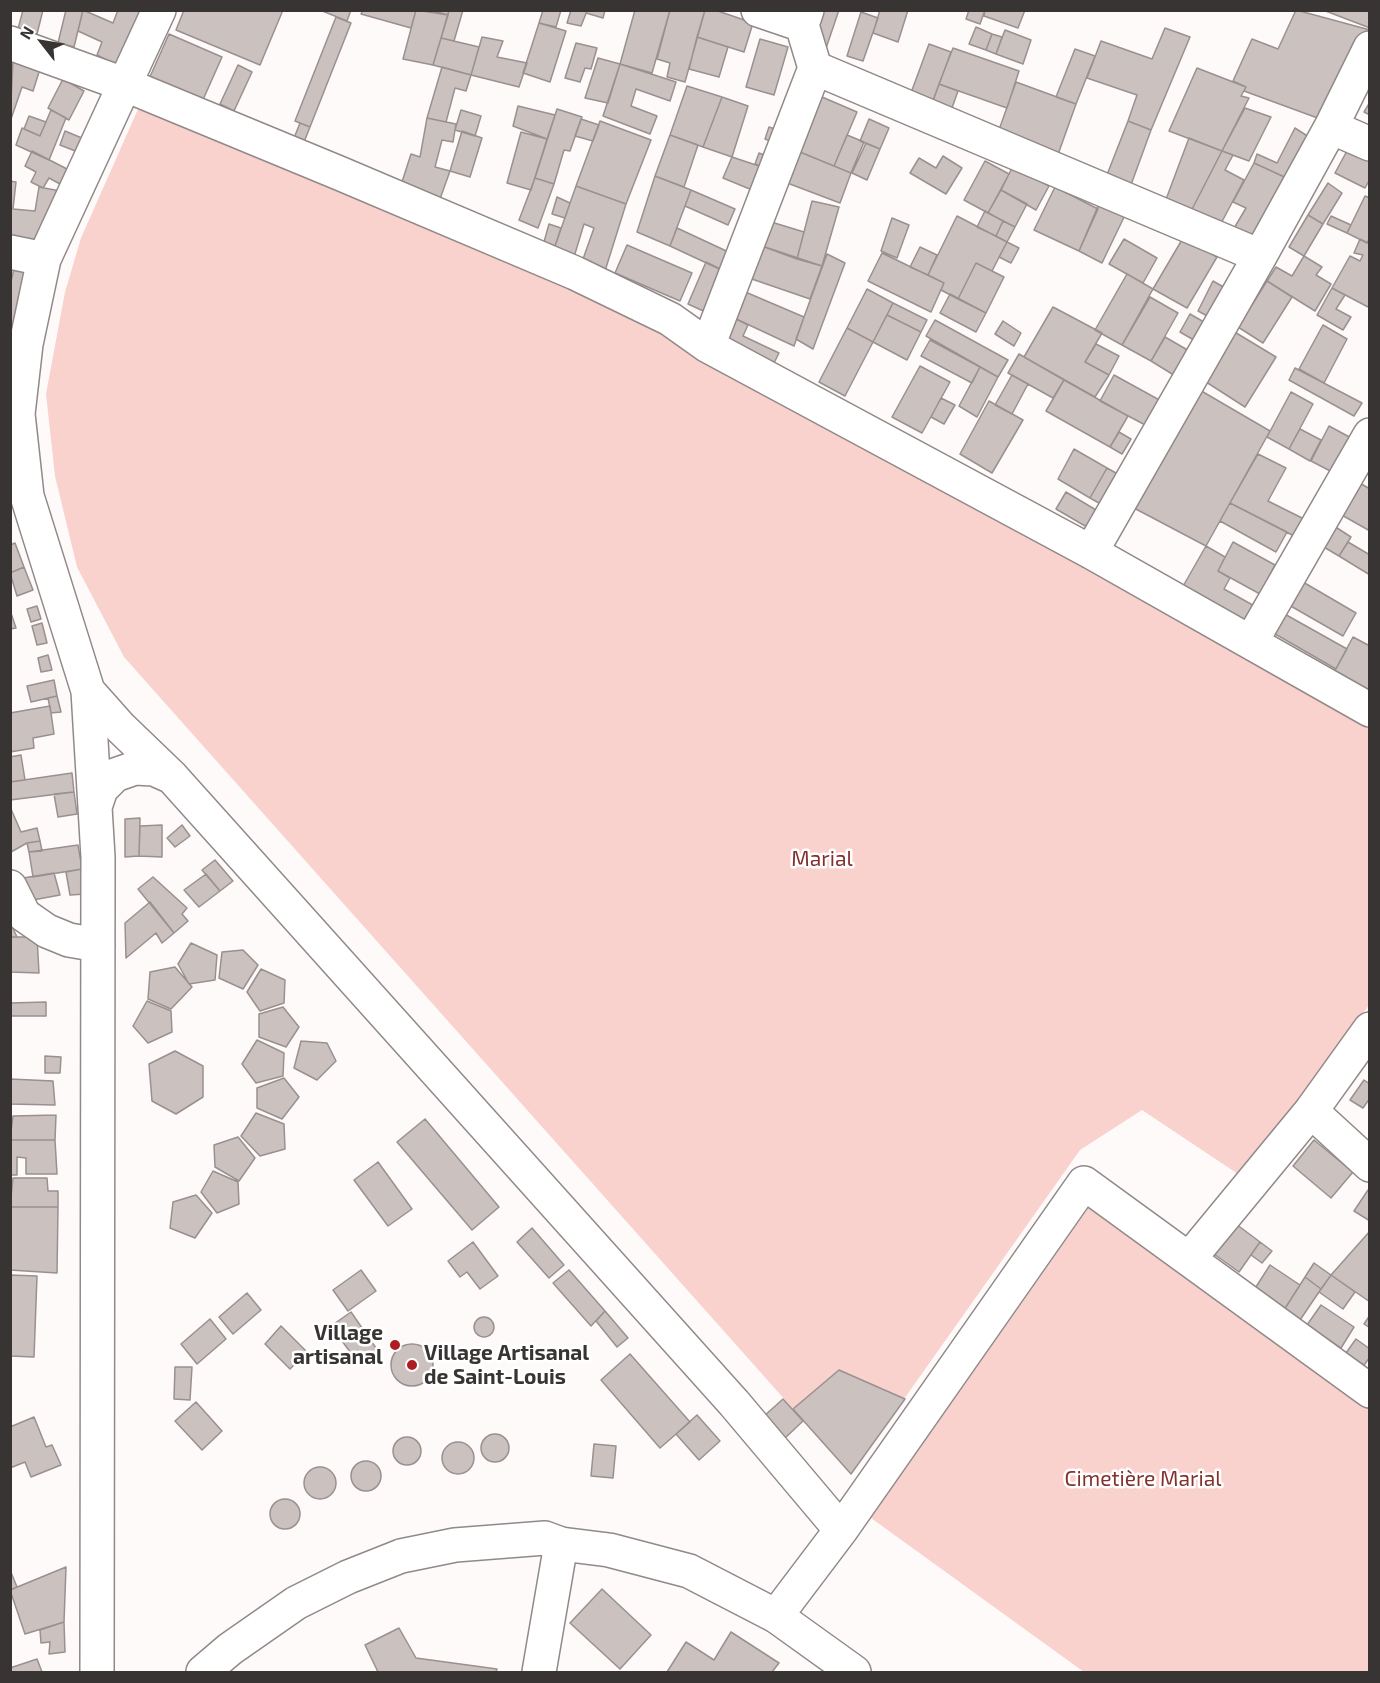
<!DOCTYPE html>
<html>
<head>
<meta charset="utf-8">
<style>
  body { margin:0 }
  #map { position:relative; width:1380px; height:1683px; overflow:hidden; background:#fefafa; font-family:"Exo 2",sans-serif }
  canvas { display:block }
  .frame { position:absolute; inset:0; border:12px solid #373433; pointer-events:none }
  .north { position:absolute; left:12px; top:12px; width:60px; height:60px; -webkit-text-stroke:4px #fff; paint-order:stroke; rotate:301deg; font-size:16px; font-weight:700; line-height:24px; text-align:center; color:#373433 }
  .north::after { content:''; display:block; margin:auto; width:21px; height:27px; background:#373433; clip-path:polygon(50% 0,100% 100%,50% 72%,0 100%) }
</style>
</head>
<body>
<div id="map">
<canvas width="1380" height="1683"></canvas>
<div class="frame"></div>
<div class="north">N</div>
</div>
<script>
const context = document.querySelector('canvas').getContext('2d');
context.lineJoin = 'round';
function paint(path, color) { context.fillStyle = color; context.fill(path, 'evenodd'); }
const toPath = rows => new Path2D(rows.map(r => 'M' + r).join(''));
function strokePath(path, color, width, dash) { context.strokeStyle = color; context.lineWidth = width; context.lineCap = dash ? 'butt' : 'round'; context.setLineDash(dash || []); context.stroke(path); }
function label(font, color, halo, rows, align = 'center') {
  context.font = font + ' "Exo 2",sans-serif'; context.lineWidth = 5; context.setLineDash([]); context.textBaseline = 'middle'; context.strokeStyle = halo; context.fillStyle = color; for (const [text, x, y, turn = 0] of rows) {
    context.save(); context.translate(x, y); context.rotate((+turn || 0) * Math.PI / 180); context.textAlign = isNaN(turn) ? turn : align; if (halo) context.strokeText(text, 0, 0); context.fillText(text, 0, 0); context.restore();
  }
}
paint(toPath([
  [139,107,603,303,1369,716,1369,1005,1244,1178,1142,1110,1080,1150,851,1474,124,657,77,567,55,476,46,394,65,292,81,238],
  [1090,1206,1369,1409,1369,1672,1084,1672,871,1518]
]), '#f9d1cd');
const building = toPath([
  [23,10,43,10,37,34,18,29,23,10],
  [66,10,83,10,74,47,58,43,66,10],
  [83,10,113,23,118,10,143,10,120,67,97,55,102,42,78,31,83,10],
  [184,10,283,10,260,65,176,30,184,10],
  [320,10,351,10,347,21,320,10],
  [363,10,416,10,411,28,361,14,363,10],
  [416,10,448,15,433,65,403,59,416,10],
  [430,10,449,10,448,15,430,10],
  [449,10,463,10,454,41,441,38,449,10],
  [543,10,561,10,556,27,539,23,543,10],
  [571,10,587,11,581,26,567,23,571,10],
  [605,10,603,18,586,13,587,10,605,10],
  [635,10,670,10,652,73,620,64,635,10],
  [670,10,705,10,685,82,667,77,670,63,657,59,670,10],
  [705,10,715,10,753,23,744,52,697,37,705,10],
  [817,10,839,10,824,54,805,47,817,10],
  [880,10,908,10,898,42,873,33,880,10],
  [969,10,985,10,980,24,966,19,969,10],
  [985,10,1025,10,1018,28,984,16,985,10],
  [1296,10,1370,30,1323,120,1244,91,1246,87,1233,81,1252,39,1278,49,1296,10],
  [1323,10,1370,10,1370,28,1323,10],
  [861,12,878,18,863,61,847,56,861,12],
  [336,17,351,23,310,127,295,121,336,17],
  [539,23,566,31,550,82,523,73,539,23],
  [976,27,992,34,986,50,969,44,976,27],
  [1165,28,1190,37,1151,130,1128,121,1137,95,1087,78,1101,41,1152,59,1165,28],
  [1005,30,1031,40,1023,64,996,54,1005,30],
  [169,34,222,57,202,102,149,79,169,34],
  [992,34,1002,37,996,54,986,50,992,34],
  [482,37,503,41,497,57,527,63,519,87,471,75,482,37],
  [697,37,728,47,719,77,689,69,697,37],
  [441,38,479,47,471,75,433,65,441,38],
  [760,39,788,47,774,95,746,87,760,39],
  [576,43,597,48,591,69,585,68,580,82,565,78,576,43],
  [929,44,951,52,930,109,908,101,929,44],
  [953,48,1019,71,1007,108,939,84,953,48],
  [1075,49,1095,56,1076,104,1056,97,1075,49],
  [598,58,620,64,608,103,585,98,598,58],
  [13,60,40,69,33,91,22,87,10,122,13,60],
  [620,64,676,82,670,101,636,89,631,106,657,116,650,134,603,116,620,64],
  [238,65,252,72,234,111,220,104,238,65],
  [442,67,471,75,466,91,455,88,446,122,427,118,442,67],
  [1197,68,1246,87,1241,96,1249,98,1222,151,1169,131,1197,68],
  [63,79,84,91,69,120,48,108,63,79],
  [1016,82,1076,104,1055,163,995,141,1016,82],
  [939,84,958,91,947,122,930,109,939,84],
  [687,86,722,97,703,147,670,135,687,86],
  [815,94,857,112,834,166,795,150,815,94],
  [722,97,748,106,732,157,703,147,722,97],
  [1370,102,1370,115,1364,112,1370,102],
  [518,106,555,115,547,139,513,126,518,106],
  [1245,108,1271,117,1249,161,1222,151,1245,108],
  [557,109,582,117,570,151,564,150,554,184,535,178,557,109],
  [51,110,66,118,49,160,16,145,22,128,40,136,51,110],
  [461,110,481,116,475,136,455,130,461,110],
  [29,116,46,122,40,136,24,129,29,116],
  [427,118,456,124,453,142,442,140,435,167,450,171,440,199,402,182,411,154,420,157,427,118],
  [581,119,599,125,593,141,575,136,581,119],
  [869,119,889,128,880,149,860,141,869,119],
  [600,121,651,140,626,204,576,186,600,121],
  [1128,121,1151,130,1128,193,1103,185,1128,121],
  [300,123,310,127,304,142,294,138,300,123],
  [769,127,778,130,773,142,765,139,769,127],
  [1295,128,1312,139,1291,180,1254,163,1257,154,1277,163,1295,128],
  [65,131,89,141,83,154,60,145,65,131],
  [462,131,482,138,470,177,450,171,462,131],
  [521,132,547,139,531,190,507,183,521,132],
  [670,135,698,145,684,187,655,176,670,135],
  [847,135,864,142,851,173,834,166,847,135],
  [1189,138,1222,151,1187,219,1162,210,1189,138],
  [866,143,880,149,867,180,852,173,866,143],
  [1348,149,1370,160,1370,179,1365,188,1335,173,1348,149],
  [795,150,851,173,840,203,782,181,795,150],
  [32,151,67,169,60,184,49,178,43,188,31,182,36,172,25,166,32,151],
  [1222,151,1233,155,1225,170,1244,180,1217,231,1187,219,1222,151],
  [759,153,769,157,765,168,755,164,759,153],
  [943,156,962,168,946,194,910,173,919,158,936,168,943,156],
  [732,157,765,168,757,192,723,178,732,157],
  [985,161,1009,174,988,213,964,200,985,161],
  [1254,163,1291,180,1257,242,1233,230,1246,208,1233,202,1254,163],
  [1013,166,1049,186,1036,210,1001,190,1013,166],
  [655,176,691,190,670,246,637,232,655,176],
  [535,178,554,184,538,228,519,220,535,178],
  [10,181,16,182,13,209,35,211,39,187,60,191,39,242,10,238,10,181],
  [1328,183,1342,193,1323,224,1308,215,1328,183],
  [576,186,626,204,605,271,582,262,594,228,584,224,574,257,554,249,576,186],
  [1055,187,1098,209,1079,251,1034,230,1055,187],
  [691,190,735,209,728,225,685,206,691,190],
  [1001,190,1027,204,1015,227,988,213,1001,190],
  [1365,196,1370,198,1370,238,1367,243,1347,233,1365,196],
  [557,197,570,203,565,218,552,214,557,197],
  [1101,199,1126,213,1102,263,1079,251,1101,199],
  [812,201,839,207,822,266,797,259,812,201],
  [985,211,1003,221,996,236,977,227,985,211],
  [1308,215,1323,224,1304,256,1289,247,1308,215],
  [957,216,1007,242,992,271,976,263,958,299,941,290,944,283,928,275,957,216],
  [1331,216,1351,225,1347,233,1327,224,1331,216],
  [892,218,909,225,897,258,881,251,892,218],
  [768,221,804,232,797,259,759,245,768,221],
  [1003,221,1015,227,1007,242,996,236,1003,221],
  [549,224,561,228,555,246,544,242,549,224],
  [677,228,735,255,728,273,670,246,677,228],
  [1183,238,1217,257,1187,308,1153,289,1183,238],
  [1124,239,1157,258,1143,283,1109,264,1124,239],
  [1360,239,1370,244,1370,308,1332,288,1350,256,1360,261,1363,255,1354,253,1360,239],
  [1007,242,1019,248,1011,263,999,257,1007,242],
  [627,245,692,273,680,301,615,273,627,245],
  [759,245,822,266,810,299,746,277,759,245],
  [920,247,937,255,928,275,910,267,920,247],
  [882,253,944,283,931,312,868,281,882,253],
  [827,254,845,263,813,349,796,339,827,254],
  [1304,256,1322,267,1316,275,1331,284,1315,311,1267,281,1276,267,1292,276,1304,256],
  [706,262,728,273,710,314,688,304,706,262],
  [976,263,1004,277,986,313,958,299,976,263],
  [15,264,31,268,10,355,10,286,15,264],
  [1127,274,1153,289,1122,345,1095,330,1127,274],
  [1213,281,1227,289,1211,318,1198,311,1213,281],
  [1267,281,1292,297,1263,343,1238,327,1267,281],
  [1332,288,1345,295,1336,309,1351,317,1343,330,1317,315,1332,288],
  [867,289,893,303,873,342,847,328,867,289],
  [743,291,804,317,794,346,732,317,743,291],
  [950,294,986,313,976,332,940,313,950,294],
  [1150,297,1178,313,1151,361,1122,345,1150,297],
  [893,303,927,320,921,332,887,315,893,303],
  [1053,307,1102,333,1085,362,1109,375,1095,397,1024,357,1053,307],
  [1190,314,1209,325,1199,343,1180,332,1190,314],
  [887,315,921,332,907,360,873,342,887,315],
  [732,317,748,325,743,336,779,353,772,367,721,345,732,317],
  [935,320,1008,360,998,377,926,336,935,320],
  [1003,321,1021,333,1014,346,995,334,1003,321],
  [1323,325,1347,339,1324,383,1299,369,1323,325],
  [847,328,873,342,845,396,819,382,847,328],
  [1233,331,1276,357,1245,407,1203,380,1233,331],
  [1165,337,1191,352,1177,377,1151,361,1165,337],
  [930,340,980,367,972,383,921,356,930,340],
  [1096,344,1119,356,1109,375,1085,362,1096,344],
  [1019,354,1064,380,1053,398,1008,373,1019,354],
  [920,366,950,382,922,433,892,417,920,366],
  [980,367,998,377,977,417,959,406,980,367],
  [1295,368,1362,403,1354,416,1289,380,1295,368],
  [1012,375,1028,384,1012,414,995,405,1012,375],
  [1114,375,1163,402,1149,427,1100,401,1114,375],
  [1064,380,1128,416,1110,447,1046,411,1064,380],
  [1198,389,1270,431,1206,546,1132,507,1198,389],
  [1291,392,1313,404,1289,449,1267,437,1291,392],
  [941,398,955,405,944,424,931,417,941,398],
  [989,401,1023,420,992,473,960,454,989,401],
  [1329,426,1355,440,1336,474,1311,461,1329,426],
  [1300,429,1321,440,1310,461,1289,449,1300,429],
  [1119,432,1131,439,1122,454,1110,447,1119,432],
  [1074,449,1107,468,1090,498,1058,479,1074,449],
  [1258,454,1286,468,1268,501,1308,521,1298,538,1230,503,1258,454],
  [1107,468,1123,477,1106,507,1090,498,1107,468],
  [1358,482,1370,489,1370,531,1340,514,1358,482],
  [1066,492,1101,513,1092,530,1056,509,1066,492],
  [1230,503,1287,532,1276,552,1220,521,1230,503],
  [1334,526,1351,537,1339,556,1322,546,1334,526],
  [1233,542,1275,565,1260,594,1218,571,1233,542],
  [1348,542,1370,555,1370,575,1339,556,1348,542],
  [15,543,24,567,10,573,10,545,15,543],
  [1206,546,1225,557,1218,571,1230,578,1224,589,1258,608,1248,625,1182,588,1206,546],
  [24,567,33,590,17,596,10,573,24,567],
  [1303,582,1356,613,1343,636,1289,605,1303,582],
  [37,606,41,619,31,622,27,609,37,606],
  [10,610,16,628,10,629,10,610],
  [1281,612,1347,649,1336,669,1270,631,1281,612],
  [42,623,47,643,37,645,32,626,42,623],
  [1353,637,1370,646,1370,696,1332,676,1353,637],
  [48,655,52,670,41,672,38,658,48,655],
  [54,680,57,696,31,702,27,686,54,680],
  [57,696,61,712,51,713,48,698,57,696],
  [50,706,54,734,33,738,34,748,10,752,10,713,50,706],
  [21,755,25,780,10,782,10,757,21,755],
  [72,773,74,792,10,800,10,782,72,773],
  [74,792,77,814,58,817,54,794,74,792],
  [11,809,21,832,37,828,40,841,27,843,11,852,11,809],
  [140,818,139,856,125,857,125,819,140,818],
  [162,825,162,857,139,856,140,826,162,825],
  [182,825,190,836,175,847,167,838,182,825],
  [40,841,42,851,29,852,27,843,40,841],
  [78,845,82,869,33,877,29,852,78,845],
  [215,860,233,881,220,891,202,870,215,860],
  [82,869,86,894,70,895,66,872,82,869],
  [54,873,60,895,33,900,23,878,54,873],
  [206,874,220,891,199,907,184,890,206,874],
  [153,877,187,908,182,914,188,921,174,933,138,889,153,877],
  [150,902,174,933,162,943,156,933,126,958,125,923,150,902],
  [10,922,17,937,10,937,10,922],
  [10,937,37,937,39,973,10,972,10,937],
  [191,943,217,955,215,980,189,984,178,964,191,943],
  [243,950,258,965,243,989,219,978,222,952,243,950],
  [175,967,192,987,171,1009,148,999,150,972,175,967],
  [261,969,285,980,284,1003,260,1011,247,992,261,969],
  [147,1001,171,1011,172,1032,148,1043,133,1026,147,1001],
  [46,1002,46,1016,10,1016,10,1003,46,1002],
  [283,1007,299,1027,286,1047,259,1037,259,1014,283,1007],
  [257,1040,284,1053,283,1076,256,1083,242,1064,257,1040],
  [301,1041,327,1043,336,1061,317,1080,294,1068,301,1041],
  [175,1051,203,1066,203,1097,176,1114,152,1101,149,1064,175,1051],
  [45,1056,61,1057,60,1073,45,1073,45,1056],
  [284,1078,299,1097,282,1119,257,1108,257,1088,284,1078],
  [10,1079,53,1081,55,1105,10,1104,10,1079],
  [1364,1080,1370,1084,1370,1098,1363,1108,1350,1100,1364,1080],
  [256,1113,284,1124,285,1149,260,1156,241,1136,256,1113],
  [56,1115,55,1140,10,1140,13,1116,56,1115],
  [425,1119,499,1207,472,1230,397,1142,425,1119],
  [238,1137,255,1158,239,1181,215,1167,214,1145,238,1137],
  [10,1140,55,1140,57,1174,26,1174,26,1158,17,1157,17,1175,10,1175,10,1140],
  [1314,1140,1353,1172,1331,1198,1293,1166,1314,1140],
  [378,1162,412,1209,388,1226,354,1180,378,1162],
  [213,1171,238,1182,239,1204,217,1213,201,1192,213,1171],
  [13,1178,47,1178,48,1191,58,1191,58,1207,10,1207,13,1178],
  [1368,1190,1370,1191,1370,1221,1354,1211,1368,1190],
  [196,1195,212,1213,195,1238,170,1228,173,1202,196,1195],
  [10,1207,58,1207,57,1273,10,1270,10,1207],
  [1236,1224,1260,1242,1239,1272,1214,1254,1236,1224],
  [532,1228,564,1265,549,1278,517,1242,532,1228],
  [1370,1231,1370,1302,1331,1275,1370,1231],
  [473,1242,498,1276,480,1289,467,1272,460,1277,448,1261,473,1242],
  [1260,1242,1272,1251,1262,1263,1251,1255,1260,1242],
  [1314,1263,1331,1275,1321,1289,1305,1277,1314,1263],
  [1270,1265,1300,1285,1284,1310,1254,1290,1270,1265],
  [361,1270,376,1291,348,1311,333,1290,361,1270],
  [569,1270,605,1311,591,1326,553,1283,569,1270],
  [10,1275,37,1276,34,1357,10,1356,10,1275],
  [1331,1275,1355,1292,1343,1309,1319,1292,1331,1275],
  [1305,1277,1321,1289,1300,1320,1284,1310,1305,1277],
  [247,1293,261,1310,233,1334,219,1317,247,1293],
  [1321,1305,1354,1327,1341,1348,1307,1325,1321,1305],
  [605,1311,628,1338,617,1347,596,1321,605,1311],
  [351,1312,378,1351,359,1364,331,1326,351,1312],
  [1370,1315,1370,1328,1364,1324,1370,1315],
  '474 1327a10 10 0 1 1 20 0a10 10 0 1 1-20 0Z',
  [210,1319,226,1339,197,1364,181,1344,210,1319],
  [281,1326,307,1352,290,1369,265,1344,281,1326],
  [1356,1339,1370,1349,1370,1357,1364,1365,1346,1353,1356,1339],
  '391 1365a21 21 0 1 1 42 0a21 21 0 1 1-42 0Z',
  [630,1354,690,1422,660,1448,601,1380,630,1354],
  [175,1367,192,1367,190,1400,174,1399,175,1367],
  [839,1370,905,1399,851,1474,793,1409,839,1370],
  [783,1399,803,1421,784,1439,763,1417,783,1399],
  [196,1402,222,1431,202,1450,175,1421,196,1402],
  [697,1415,720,1441,699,1460,676,1434,697,1415],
  [34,1417,46,1447,52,1445,61,1465,31,1477,25,1462,10,1468,10,1427,34,1417],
  '481 1448a14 14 0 1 1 28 0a14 14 0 1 1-28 0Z',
  '393 1451a14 14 0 1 1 28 0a14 14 0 1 1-28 0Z',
  '442 1458a16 16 0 1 1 32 0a16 16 0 1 1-32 0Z',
  [594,1444,616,1446,613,1478,591,1476,594,1444],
  '351 1476a15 15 0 1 1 30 0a15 15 0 1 1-30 0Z',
  '304 1483a16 16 0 1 1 32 0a16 16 0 1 1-32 0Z',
  '270 1514a15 15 0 1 1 30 0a15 15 0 1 1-30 0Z',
  [66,1567,64,1622,25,1634,10,1590,66,1567],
  [10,1570,17,1587,10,1590,10,1570],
  [602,1589,651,1635,620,1669,570,1623,602,1589],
  [64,1622,65,1652,49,1654,50,1642,41,1643,40,1630,64,1622],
  [399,1628,416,1658,497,1669,496,1672,378,1672,365,1645,399,1628],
  [731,1632,779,1663,772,1672,667,1672,686,1642,714,1660,731,1632],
  [37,1659,42,1672,10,1672,10,1668,37,1659]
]);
paint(building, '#cbc2c0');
strokePath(building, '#99908f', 1.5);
const street = toPath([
  [758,10,802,25],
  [10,43,126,85,339,173,575,273,670,319,708,346,1091,552,1370,710],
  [815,68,1260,256],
  [1331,127,1370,144],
  [10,252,44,259],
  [708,346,815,68,802,25,807,10],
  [1091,552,1260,256,1331,127,1370,48],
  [1251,642,1370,435],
  [88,691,120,727,172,777,734,1403,841,1530],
  [95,807,101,789,115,775,135,768,154,769,172,777],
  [10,887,24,915,47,931,69,940,98,945],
  [1311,1111,1370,1165],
  [1189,1259,1311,1111,1370,1029],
  [776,1616,841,1530,1084,1183,1370,1391],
  [97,1672,98,857,88,691,27,496,18,414,26,344,44,259,159,10],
  [539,1672,561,1544]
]);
const highway = toPath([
  [203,1672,230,1649,296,1603,348,1577,401,1556,455,1545,545,1538,561,1544,609,1550,689,1571,776,1616,854,1672]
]);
strokePath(street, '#918988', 36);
strokePath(highway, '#918988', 36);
strokePath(street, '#fff', 33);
strokePath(highway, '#fff', 33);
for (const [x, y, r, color] of [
  [395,1345,6,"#af1d23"],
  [412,1365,6,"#af1d23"]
]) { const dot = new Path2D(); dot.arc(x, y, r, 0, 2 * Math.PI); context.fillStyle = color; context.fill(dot); strokePath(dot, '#fff', 2); }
label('21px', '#82312d', '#fff', [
  ["Marial",822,859],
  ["Cimetière Marial",1143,1479]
]);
label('bold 21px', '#373433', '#fff', [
  ["Village",383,1333],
  ["artisanal",383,1357],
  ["Village Artisanal",424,1353,"left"],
  ["de Saint-Louis",424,1377,"left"]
], 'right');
</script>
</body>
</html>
